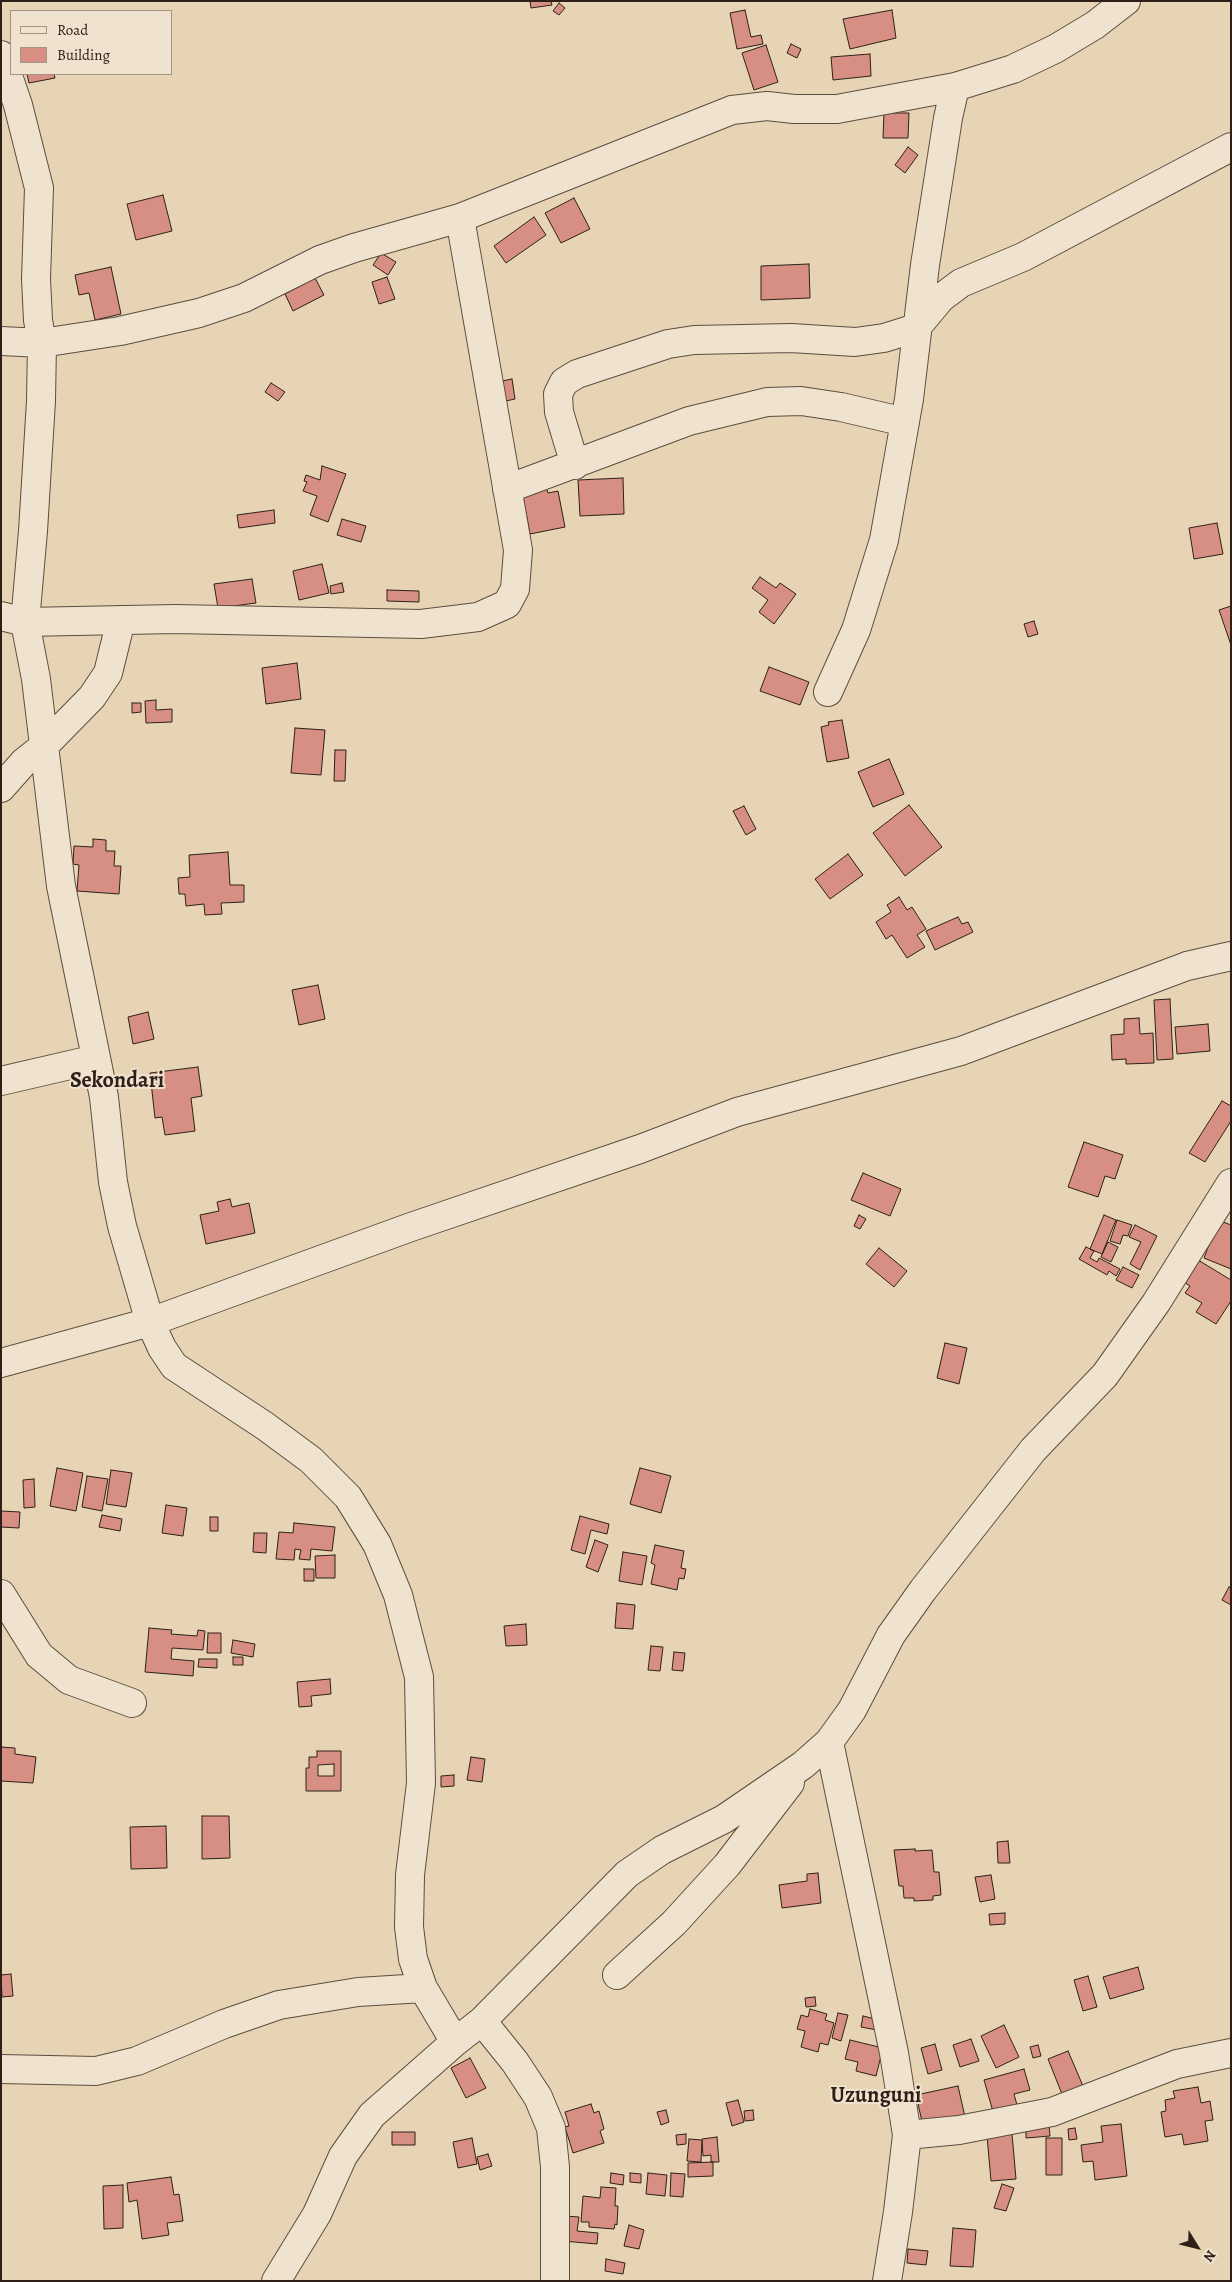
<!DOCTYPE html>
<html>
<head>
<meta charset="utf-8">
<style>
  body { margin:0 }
  #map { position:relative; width:1232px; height:2282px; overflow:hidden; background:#e7d4b5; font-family:Alegreya,serif }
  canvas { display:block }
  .frame { position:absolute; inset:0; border:2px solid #2e2018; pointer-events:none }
  .legend { position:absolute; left:10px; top:10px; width:162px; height:65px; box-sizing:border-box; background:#efe3cf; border:1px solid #a29586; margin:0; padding:6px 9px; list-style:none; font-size:15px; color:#2e2018 }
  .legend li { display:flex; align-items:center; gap:10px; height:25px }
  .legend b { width:25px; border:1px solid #a29586 }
  .north { position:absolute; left:1172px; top:2222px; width:50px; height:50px; -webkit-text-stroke:4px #efe3cf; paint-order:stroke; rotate:126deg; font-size:14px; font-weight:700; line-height:20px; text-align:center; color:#2e2018 }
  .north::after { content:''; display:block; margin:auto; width:18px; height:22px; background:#2e2018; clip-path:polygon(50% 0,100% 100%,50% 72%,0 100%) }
</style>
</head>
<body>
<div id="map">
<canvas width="1232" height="2282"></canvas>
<div class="frame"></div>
<ul class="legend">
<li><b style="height:6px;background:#efe3cf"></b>Road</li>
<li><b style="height:14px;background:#d68f82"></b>Building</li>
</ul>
<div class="north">N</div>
</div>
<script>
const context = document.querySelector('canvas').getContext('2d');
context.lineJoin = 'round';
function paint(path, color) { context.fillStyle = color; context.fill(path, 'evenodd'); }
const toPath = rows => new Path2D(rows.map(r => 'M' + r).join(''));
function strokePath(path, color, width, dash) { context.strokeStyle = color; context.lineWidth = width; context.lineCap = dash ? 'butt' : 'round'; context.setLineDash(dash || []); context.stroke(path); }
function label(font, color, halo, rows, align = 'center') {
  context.font = font + ' Alegreya,serif'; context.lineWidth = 4; context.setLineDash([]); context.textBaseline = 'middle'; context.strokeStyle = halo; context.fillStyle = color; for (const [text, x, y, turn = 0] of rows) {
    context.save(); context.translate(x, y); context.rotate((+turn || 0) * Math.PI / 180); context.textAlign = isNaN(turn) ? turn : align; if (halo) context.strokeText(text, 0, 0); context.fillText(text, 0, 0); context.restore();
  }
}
const building = toPath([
  [530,1,551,1,552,5,531,8,530,1],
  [559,3,565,8,559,15,553,11,559,3],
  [745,10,751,37,761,35,763,44,737,49,730,13,745,10],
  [892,10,896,38,850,49,843,19,892,10],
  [791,44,801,49,797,58,787,53,791,44],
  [766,45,778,82,754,90,742,53,766,45],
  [870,54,871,76,833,80,831,57,870,54],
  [27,74,54,74,55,78,29,83,27,74],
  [884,113,909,113,908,138,883,138,884,113],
  [908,147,918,155,905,173,895,165,908,147],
  [163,195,172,231,136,240,127,204,163,195],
  [574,198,590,229,561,243,545,213,574,198],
  [534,217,546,235,506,263,494,246,534,217],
  [381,253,396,262,388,275,373,265,381,253],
  [809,264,810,298,761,300,761,266,809,264],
  [111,267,121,314,95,320,89,293,79,295,75,275,111,267],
  [387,277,395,299,379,304,372,282,387,277],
  [315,278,324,295,293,311,285,294,315,278],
  [512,379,515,399,501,402,497,382,512,379],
  [271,383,285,392,278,401,265,392,271,383],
  [322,466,346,474,328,522,310,515,317,496,303,491,307,482,304,481,306,475,320,480,322,466],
  [623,478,624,514,580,516,578,480,623,478],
  [546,487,548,493,558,491,565,527,530,534,522,492,546,487],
  [274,510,275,523,239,528,237,515,274,510],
  [342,519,366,526,361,542,337,535,342,519],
  [1217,523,1223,554,1194,559,1189,528,1217,523],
  [322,564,329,593,299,600,293,571,322,564],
  [760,577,776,588,780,583,796,594,774,624,759,612,768,600,752,588,760,577],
  [252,579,256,603,218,608,214,584,252,579],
  [342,583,344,592,331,594,330,586,342,583],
  [387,590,419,591,419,602,387,601,387,590],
  [1231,606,1231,645,1219,610,1231,606],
  [1034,621,1038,634,1028,637,1024,624,1034,621],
  [297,663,301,699,266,704,262,668,297,663],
  [769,667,809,682,800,705,760,691,769,667],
  [156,700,156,710,172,709,172,722,146,723,145,701,156,700],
  [132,703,141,703,141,712,132,713,132,703],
  [842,720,849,758,827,762,821,727,829,725,828,722,842,720],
  [295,728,325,730,321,775,291,773,295,728],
  [335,750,346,750,345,781,334,781,335,750],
  [889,759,904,794,873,807,858,772,889,759],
  [909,805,942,847,905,876,873,833,909,805],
  [744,806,756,829,746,835,733,811,744,806],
  [93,839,106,840,106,851,115,851,114,866,121,866,119,894,77,891,79,865,73,864,74,846,93,847,93,839],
  [228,852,230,885,244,885,244,902,221,903,222,914,205,915,204,904,186,906,185,894,179,894,178,878,190,877,189,855,228,852],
  [848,854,863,875,830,899,815,879,848,854],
  [899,897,907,910,912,907,926,929,917,935,925,947,907,958,892,935,886,939,876,922,891,912,887,905,899,897],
  [958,917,962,924,968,922,973,932,935,950,926,931,958,917],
  [318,985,325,1019,299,1025,292,990,318,985],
  [1170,999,1173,1059,1157,1060,1154,1000,1170,999],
  [148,1012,154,1039,133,1044,128,1017,148,1012],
  [1139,1018,1140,1034,1153,1033,1154,1063,1126,1064,1126,1059,1112,1060,1111,1035,1124,1034,1124,1019,1139,1018],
  [1208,1024,1210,1051,1177,1054,1175,1027,1208,1024],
  [198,1067,202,1096,191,1098,195,1131,165,1135,162,1117,155,1118,150,1073,198,1067],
  [1222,1101,1231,1106,1231,1121,1205,1162,1189,1153,1222,1101],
  [1084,1142,1123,1155,1115,1179,1105,1176,1098,1197,1068,1187,1084,1142],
  [863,1173,901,1189,890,1216,851,1200,863,1173],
  [230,1199,232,1207,249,1203,255,1233,206,1244,200,1215,219,1211,217,1202,230,1199],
  [859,1215,866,1219,860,1229,854,1226,859,1215],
  [1104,1215,1116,1220,1102,1254,1090,1249,1104,1215],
  [1117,1220,1132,1225,1128,1236,1123,1235,1120,1244,1110,1241,1117,1220],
  [1218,1220,1231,1225,1231,1269,1204,1258,1218,1220],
  [1135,1225,1157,1236,1140,1270,1130,1264,1141,1242,1129,1237,1135,1225],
  [1108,1242,1118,1247,1111,1262,1101,1257,1108,1242],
  [1086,1247,1094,1251,1090,1258,1097,1262,1099,1258,1120,1269,1116,1276,1109,1271,1107,1275,1079,1259,1086,1247],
  [879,1248,907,1271,894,1287,866,1264,879,1248],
  [1198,1260,1231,1280,1231,1301,1216,1324,1196,1312,1202,1303,1185,1293,1190,1286,1184,1282,1198,1260],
  [1123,1267,1139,1275,1132,1288,1116,1280,1123,1267],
  [945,1343,967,1348,959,1384,937,1378,945,1343],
  [57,1468,83,1473,76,1511,50,1506,57,1468],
  [640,1468,671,1476,661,1513,630,1504,640,1468],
  [111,1470,132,1473,126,1507,106,1504,111,1470],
  [87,1476,108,1479,102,1511,82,1507,87,1476],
  [34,1479,35,1507,24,1508,23,1480,34,1479],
  [166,1505,187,1508,183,1536,162,1533,166,1505],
  [1,1511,20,1512,19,1528,1,1527,1,1511],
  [102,1515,122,1519,120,1531,99,1527,102,1515],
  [580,1516,609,1524,607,1534,591,1530,585,1554,571,1550,580,1516],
  [210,1517,218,1517,218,1531,210,1531,210,1517],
  [294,1523,335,1527,332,1551,311,1549,310,1560,299,1559,301,1550,295,1549,294,1560,276,1559,279,1532,293,1533,294,1523],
  [254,1533,267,1533,266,1553,253,1552,254,1533],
  [595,1540,608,1545,598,1572,586,1567,595,1540],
  [655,1545,684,1551,681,1568,686,1569,684,1579,679,1578,677,1590,651,1584,655,1565,651,1563,655,1545],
  [623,1552,647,1556,642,1585,619,1581,623,1552],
  [335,1555,335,1578,316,1578,315,1556,335,1555],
  [304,1569,314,1569,314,1581,304,1581,304,1569],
  [1229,1587,1231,1588,1231,1605,1222,1600,1229,1587],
  [617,1603,635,1605,633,1629,615,1628,617,1603],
  [526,1624,527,1645,506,1646,504,1626,526,1624],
  [149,1628,172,1630,171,1634,197,1636,198,1630,205,1631,203,1650,172,1648,171,1659,194,1661,193,1676,145,1672,149,1628],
  [208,1633,221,1633,221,1653,207,1653,208,1633],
  [233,1640,255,1644,253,1657,231,1653,233,1640],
  [651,1646,663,1647,660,1671,648,1670,651,1646],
  [674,1652,685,1653,683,1671,672,1670,674,1652],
  [233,1657,243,1657,243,1665,233,1665,233,1657],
  [199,1659,217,1659,217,1668,198,1667,199,1659],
  [330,1679,331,1694,311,1696,312,1706,299,1707,297,1682,330,1679],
  [1,1747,15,1748,15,1754,36,1757,33,1783,1,1781,1,1747],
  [317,1751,341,1751,341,1791,306,1791,306,1768,309,1768,309,1757,317,1757,317,1751],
  [334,1764,334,1776,318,1776,318,1765,334,1764],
  [471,1757,485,1759,482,1782,467,1780,471,1757],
  [454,1775,454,1786,441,1787,441,1776,454,1775],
  [202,1816,229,1816,230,1858,202,1859,202,1816],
  [166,1826,167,1868,131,1869,130,1827,166,1826],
  [1008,1841,1010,1863,998,1863,997,1842,1008,1841],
  [915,1849,915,1851,932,1850,934,1872,939,1872,941,1895,933,1896,933,1900,914,1901,914,1898,904,1898,903,1886,899,1886,894,1850,915,1849],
  [818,1873,821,1903,782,1908,779,1885,807,1881,807,1874,818,1873],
  [991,1875,995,1899,980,1902,975,1877,991,1875],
  [1005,1913,1005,1924,990,1925,989,1914,1005,1913],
  [1138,1967,1144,1989,1110,1999,1103,1977,1138,1967],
  [11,1974,13,1996,2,1997,1,1975,11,1974],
  [1088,1976,1097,2007,1083,2011,1074,1980,1088,1976],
  [815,1997,816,2006,806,2007,805,1998,815,1997],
  [810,2009,827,2014,825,2020,834,2023,828,2045,820,2043,818,2052,801,2047,805,2031,797,2029,801,2015,808,2017,810,2009],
  [838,2013,848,2015,841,2041,832,2038,838,2013],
  [863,2016,879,2020,877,2030,861,2027,863,2016],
  [1004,2025,1019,2057,996,2068,981,2036,1004,2025],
  [971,2039,979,2061,960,2067,953,2045,971,2039],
  [850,2040,883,2048,876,2076,856,2071,858,2062,845,2059,850,2040],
  [935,2044,942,2070,928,2074,921,2048,935,2044],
  [1038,2045,1041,2056,1033,2058,1030,2047,1038,2045],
  [1068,2051,1083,2086,1062,2094,1048,2059,1068,2051],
  [470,2058,486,2088,466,2098,451,2068,470,2058],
  [1024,2069,1030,2090,1014,2094,1017,2105,994,2115,984,2080,1024,2069],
  [958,2086,965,2117,923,2126,916,2095,958,2086],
  [1198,2087,1201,2103,1210,2101,1213,2120,1205,2121,1208,2141,1184,2145,1182,2134,1165,2137,1161,2112,1166,2111,1165,2100,1175,2098,1173,2091,1198,2087],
  [738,2100,744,2122,732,2126,726,2103,738,2100],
  [591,2104,594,2113,599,2111,604,2129,600,2131,604,2143,573,2153,565,2127,569,2126,565,2112,591,2104],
  [666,2110,669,2122,661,2125,657,2112,666,2110],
  [753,2110,754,2120,745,2121,744,2111,753,2110],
  [1121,2124,1127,2176,1095,2180,1093,2161,1083,2162,1081,2145,1103,2142,1101,2126,1121,2124],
  [1049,2125,1050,2136,1026,2138,1026,2126,1049,2125],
  [1075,2128,1077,2139,1069,2140,1068,2129,1075,2128],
  [392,2132,415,2132,415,2145,392,2145,392,2132],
  [686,2134,686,2144,677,2145,676,2135,686,2134],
  [1012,2134,1016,2179,991,2181,987,2136,1012,2134],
  [717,2137,719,2162,711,2162,711,2155,703,2156,702,2139,717,2137],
  [472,2138,477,2164,458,2168,453,2142,472,2138],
  [1046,2138,1062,2138,1062,2175,1046,2175,1046,2138],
  [689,2139,702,2140,701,2162,687,2161,689,2139],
  [488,2154,492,2166,480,2170,477,2157,488,2154],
  [713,2162,713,2176,688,2177,688,2163,713,2162],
  [611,2173,624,2175,623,2185,610,2183,611,2173],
  [630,2173,641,2174,641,2183,630,2182,630,2173],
  [648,2173,667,2175,665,2196,646,2194,648,2173],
  [671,2173,685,2174,683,2197,670,2196,671,2173],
  [171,2177,174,2195,179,2194,183,2221,167,2223,169,2235,142,2239,137,2200,129,2202,127,2183,171,2177],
  [1002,2184,1014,2188,1006,2211,994,2208,1002,2184],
  [123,2185,123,2228,104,2229,103,2186,123,2185],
  [601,2187,616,2188,615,2206,618,2206,617,2225,615,2224,614,2229,589,2227,589,2222,581,2222,583,2196,600,2198,601,2187],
  [565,2216,579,2217,577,2231,598,2233,597,2244,563,2241,565,2216],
  [629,2225,644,2230,639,2249,624,2246,629,2225],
  [953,2228,976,2230,973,2267,950,2266,953,2228],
  [908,2249,928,2251,926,2265,907,2263,908,2249],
  [606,2259,625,2263,623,2274,605,2271,606,2259]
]);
paint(building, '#d68f82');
strokePath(building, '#2e2018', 1);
const minor = toPath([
  [1,55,18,105,39,188,36,279,38,320,42,343,41,401,33,531,25,622,36,679,61,886,104,1097,113,1182,122,1226,150,1322,162,1348,174,1366,265,1426,311,1460,348,1497,377,1544,398,1595,419,1677,421,1783,410,1875,409,1927,413,1959,423,1988,455,2042],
  [1,341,42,343,120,331,199,313,244,298,320,260,354,248,460,218,732,110,767,106,794,109,837,109,955,87,1013,69,1055,49,1095,25,1126,1],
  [575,465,559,412,558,394,564,382,577,374,668,344,694,340,791,338,855,342,884,338,916,328,941,298,961,283,1023,257,1231,147],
  [507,489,689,421,767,402,801,401,841,407,905,422],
  [1,616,25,622,175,619,421,624,478,617,507,604,515,589,518,550,460,218],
  [828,692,856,630,884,540,909,399,925,265,948,118,955,87],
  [1,788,24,762,43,747,92,697,108,673,121,620],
  [1,1081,96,1059],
  [1,1363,150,1322,411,1227,640,1149,737,1112,961,1051,1187,966,1231,956],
  [1,1594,39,1655,69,1680,132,1703],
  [829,1742,894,2053,907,2135,898,2212,887,2281],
  [617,1975,674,1923,727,1865,790,1783],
  [482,2021,515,2062,538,2097,551,2128,555,2167,555,2281],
  [1,2069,96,2071,137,2061,224,2024,279,2005,358,1992,423,1988],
  [907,2135,959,2130,1052,2112,1177,2064,1231,2053],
  [276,2281,317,2214,343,2156,372,2115,455,2042,482,2021,627,1874,662,1850,724,1819,803,1765,829,1742,852,1710,891,1635,923,1590,1033,1450,1105,1375,1156,1303,1231,1183]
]);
strokePath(minor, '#5c4d3f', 30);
strokePath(minor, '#efe3cf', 28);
label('bold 22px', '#2e2018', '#efe3cf', [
  ["Sekondari",117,1082],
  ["Uzunguni",876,2097]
]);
</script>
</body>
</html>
